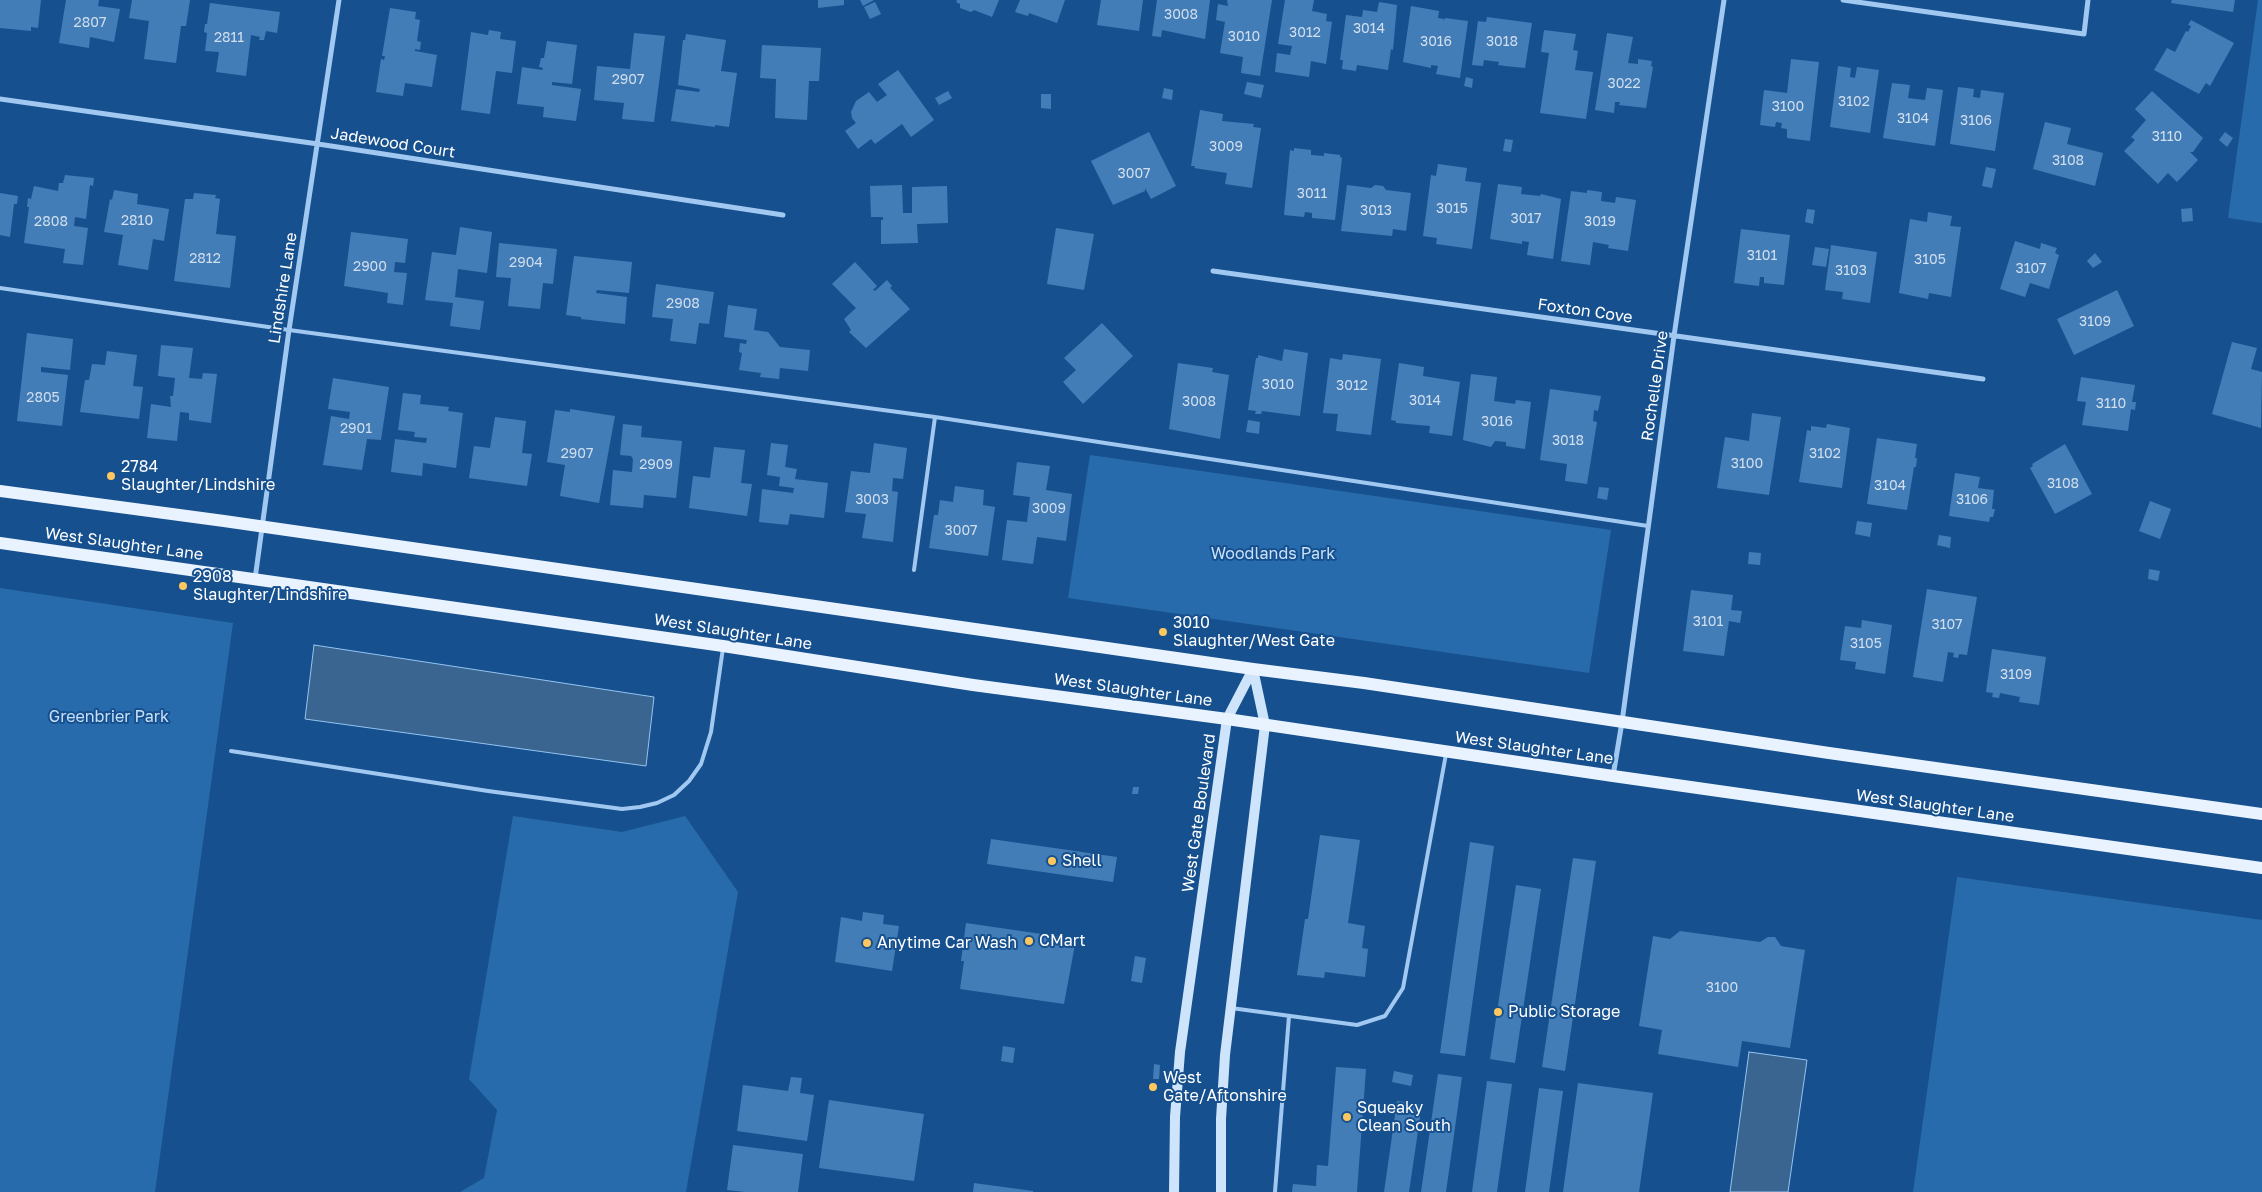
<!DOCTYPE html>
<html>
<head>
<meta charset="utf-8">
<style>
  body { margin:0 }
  canvas { display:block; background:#16508e }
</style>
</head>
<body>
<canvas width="2262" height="1192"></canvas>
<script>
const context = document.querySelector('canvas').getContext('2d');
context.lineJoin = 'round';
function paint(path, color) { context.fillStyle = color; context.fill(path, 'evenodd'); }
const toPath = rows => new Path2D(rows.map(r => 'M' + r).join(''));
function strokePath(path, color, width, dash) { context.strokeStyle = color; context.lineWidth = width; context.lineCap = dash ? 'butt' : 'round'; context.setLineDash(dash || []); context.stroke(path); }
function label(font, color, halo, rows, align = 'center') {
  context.font = font + ' "Golos Text",sans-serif'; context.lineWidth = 4; context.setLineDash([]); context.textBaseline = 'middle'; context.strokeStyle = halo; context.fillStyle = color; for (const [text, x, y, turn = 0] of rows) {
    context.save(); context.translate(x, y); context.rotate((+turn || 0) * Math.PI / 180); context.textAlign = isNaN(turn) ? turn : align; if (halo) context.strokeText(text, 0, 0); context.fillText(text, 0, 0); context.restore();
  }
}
paint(toPath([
  [2258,0,2262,0,2262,223,2228,218],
  [1090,455,1611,530,1589,673,1068,598],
  [0,588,233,623,155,1192,0,1192],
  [513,816,622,832,685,816,738,892,686,1192,460,1192,484,1178,497,1110,469,1079],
  [1957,877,2262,920,2262,1192,1913,1192]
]), '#286bac');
const water = toPath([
  [314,645,654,697,646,766,305,719,314,645],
  [1749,1052,1807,1060,1788,1192,1730,1192,1749,1052]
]);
paint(water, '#3a6591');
strokePath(water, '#93c4f3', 1);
paint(toPath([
  [0,0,41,0,38,28,31,27,31,31,0,28],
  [66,0,99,0,98,6,120,9,114,42,90,37,89,48,59,43],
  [132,0,190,0,186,26,181,26,176,63,144,59,149,21,129,18],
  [818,0,844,0,844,5,818,8],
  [860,0,874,0,863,6],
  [957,0,999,0,992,17,974,10,971,12,960,8,960,4,956,2],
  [1020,0,1065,0,1057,23,1029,13,1028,16,1015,12],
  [1101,0,1143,0,1139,31,1097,25],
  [1157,0,1210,0,1205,39,1162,30,1161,37,1152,36],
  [1227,0,1272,0,1260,76,1241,73,1243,57,1220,53,1225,22,1216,20,1218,4,1228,6],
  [1285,0,1314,0,1312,11,1327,14,1326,21,1332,22,1326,64,1311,61,1309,77,1275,72,1277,53,1290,55,1292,46,1278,44],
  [2172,0,2235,0,2233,12,2171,3],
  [875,2,881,14,870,19,864,7],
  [1379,2,1397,5,1393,50,1391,49,1388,70,1357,65,1356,71,1342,69,1343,60,1340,60,1346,15,1362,17,1363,10,1377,12],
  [210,3,280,12,277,33,266,31,264,40,259,40,260,37,251,35,246,76,216,72,219,52,205,51,207,33,204,32,205,24,207,24],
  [1411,6,1439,11,1438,18,1444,19,1443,22,1445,18,1468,21,1460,78,1436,74,1438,66,1431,65,1431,68,1403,62],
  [390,8,416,12,415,19,420,20,417,41,421,42,420,50,415,49,415,51,437,55,432,87,405,83,403,96,376,92,381,59,384,60,385,56,382,56],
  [1487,17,1532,23,1525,68,1505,66,1498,65,1499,62,1484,60,1483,66,1472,65,1478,21,1486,22],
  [2191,20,2234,43,2210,86,2206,83,2199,94,2154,70,2167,48,2175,52,2186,31,2188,32,2191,26,2188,25],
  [489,30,501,32,500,39,516,41,512,73,496,71,490,114,461,110,471,32,488,35],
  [1544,30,1576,34,1573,50,1578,51,1575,70,1593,72,1586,119,1540,113,1549,53,1541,52],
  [634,33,665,36,654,122,622,119,624,103,594,100,597,66,630,69],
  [1607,33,1633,37,1628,63,1638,64,1638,59,1652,61,1651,66,1653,67,1646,108,1619,105,1620,102,1615,102,1614,113,1595,110],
  [686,34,726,40,721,71,737,73,729,127,715,125,715,127,671,121,676,89,699,92,700,89,678,85,683,40,685,40],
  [547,41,577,45,572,84,552,82,552,85,581,89,576,121,543,117,544,107,517,104,522,67,542,70,543,68,539,67,541,58,544,58],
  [762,45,821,48,819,81,809,81,807,120,775,118,776,79,760,78],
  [1791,59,1819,62,1810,141,1787,138,1787,129,1781,128,1782,123,1776,122,1775,127,1760,125,1764,90,1787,93],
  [1838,66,1851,68,1850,77,1855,78,1857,67,1879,70,1870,133,1830,127],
  [898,70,934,120,911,137,902,124,875,144,871,139,858,149,845,131,856,123,852,118,851,112,856,101,869,92,877,102,887,95,878,84],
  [1466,77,1473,79,1472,88,1464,86],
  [1247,82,1264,85,1261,98,1244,94],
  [1892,83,1910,85,1908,98,1925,100,1927,88,1943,90,1935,146,1883,138],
  [1958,87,1974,89,1973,97,1980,98,1981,90,2004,93,1995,151,1950,144],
  [1164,88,1173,90,1172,100,1162,98],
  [948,91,952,98,939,105,935,98],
  [2152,91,2203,138,2193,152,2190,152,2198,160,2177,182,2168,173,2158,184,2124,151,2135,140,2131,137,2146,120,2135,109],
  [1041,94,1051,94,1051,109,1041,108],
  [1200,110,1223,114,1222,121,1254,124,1253,127,1261,128,1252,188,1225,184,1227,173,1194,168,1195,166,1191,166],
  [2045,122,2071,128,2067,144,2103,153,2095,186,2033,169],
  [1149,132,1176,186,1151,199,1145,188,1145,191,1113,205,1091,161],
  [2225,132,2233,138,2227,147,2219,140],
  [1505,139,1513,140,1511,152,1503,151],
  [1294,148,1311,150,1311,155,1324,156,1324,153,1340,155,1340,157,1342,158,1335,220,1312,218,1312,213,1305,212,1304,217,1284,215,1290,150,1294,151],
  [1438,164,1467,168,1465,181,1481,183,1472,249,1436,244,1437,238,1423,236,1431,175,1436,176],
  [1986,167,1996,169,1992,188,1982,186],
  [65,175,94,178,93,186,90,185,86,219,75,217,74,226,88,228,83,265,63,263,65,249,24,243,29,207,27,207,28,198,31,199,34,186,58,191,59,183,63,183],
  [1498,184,1522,187,1521,194,1540,196,1541,194,1561,199,1553,259,1527,255,1529,242,1522,241,1522,244,1490,239],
  [902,185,903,213,912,213,912,187,947,186,948,223,917,224,918,243,881,244,881,220,883,220,883,217,871,217,870,186],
  [1347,185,1371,188,1375,185,1383,186,1386,190,1411,193,1406,231,1393,229,1392,236,1341,231],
  [114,190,138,194,137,204,169,209,164,241,153,239,148,270,118,265,123,235,104,232,110,199,112,200],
  [1587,190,1602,192,1601,201,1615,203,1616,197,1636,200,1628,251,1608,248,1609,245,1593,242,1590,265,1561,261,1571,191,1587,193],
  [0,193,18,196,17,204,14,204,10,237,0,235],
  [194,193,216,195,215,198,220,199,216,234,236,236,230,288,174,281,185,199,193,199],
  [2192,208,2193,221,2182,222,2181,209],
  [1807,209,1815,210,1813,224,1805,222],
  [1928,212,1952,216,1950,226,1961,227,1951,297,1929,293,1928,299,1899,293,1910,219,1927,222],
  [460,227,492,232,487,273,458,269,455,297,484,301,480,330,450,326,453,303,425,300,432,252,456,255],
  [1056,228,1094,234,1084,290,1047,284],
  [1741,229,1790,235,1784,285,1764,283,1764,277,1760,277,1759,286,1734,283],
  [351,232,408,239,405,263,395,262,394,272,407,273,403,305,387,303,388,293,344,286],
  [2015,241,2040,249,2041,243,2057,248,2055,253,2059,255,2049,289,2030,283,2025,297,2000,289],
  [499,243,557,249,553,284,543,283,540,309,508,306,511,278,496,277],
  [1831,245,1877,252,1870,303,1842,299,1843,292,1825,290],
  [1815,247,1829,249,1826,267,1812,265],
  [2095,253,2102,262,2093,268,2087,261],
  [574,256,632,262,629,293,597,290,596,293,627,297,625,324,581,319,581,317,566,315],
  [855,262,877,286,873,290,875,291,887,280,892,286,890,288,910,309,866,348,849,332,851,330,844,319,856,308,832,284],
  [656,284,714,292,709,324,699,323,696,344,670,341,673,319,652,317],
  [2117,290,2134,326,2074,355,2057,319],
  [728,305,757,309,754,330,768,332,780,347,810,350,808,371,780,368,779,379,760,377,761,373,739,370,742,353,739,352,740,343,746,344,747,340,724,337],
  [1102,323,1133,356,1083,404,1063,382,1076,370,1064,358],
  [27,333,73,339,70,370,41,367,41,372,68,375,62,426,17,421],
  [2232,342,2257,348,2251,369,2262,372,2261,428,2212,414],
  [161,345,193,348,189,378,202,379,203,373,217,374,211,423,189,420,189,413,180,412,177,441,147,438,151,404,171,407,170,396,173,396,175,378,158,376],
  [1284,349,1308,353,1300,416,1262,411,1261,414,1255,414,1256,411,1248,410,1256,358,1258,358,1258,355,1282,361],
  [107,351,137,355,133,386,143,387,139,419,80,412,85,380,89,380,92,364,105,365],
  [1343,354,1381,359,1371,435,1336,431,1338,414,1323,413,1330,358,1342,360],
  [1178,363,1213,368,1212,372,1229,375,1220,439,1169,429],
  [1399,363,1424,367,1423,376,1460,382,1452,436,1429,433,1430,426,1396,423,1396,421,1391,420],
  [1471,374,1497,377,1494,401,1515,404,1516,400,1531,402,1525,449,1506,446,1506,442,1495,441,1491,447,1463,440],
  [2081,377,2135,385,2132,402,2136,402,2135,410,2131,409,2128,431,2082,425,2086,402,2077,401],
  [333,378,389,387,381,440,367,439,362,470,323,465,331,416,349,419,350,412,328,409],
  [1550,389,1601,396,1598,411,1594,410,1593,421,1597,422,1587,484,1565,481,1567,464,1540,460],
  [403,393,421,395,420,404,449,407,448,411,463,413,456,468,423,463,422,476,391,472,395,439,426,443,427,438,414,437,415,432,398,430],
  [570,409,615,416,599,503,560,496,565,465,547,462,555,410,570,412],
  [1752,413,1781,417,1769,495,1717,488,1725,437,1749,441],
  [495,417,526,421,522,453,532,454,527,486,469,478,474,446,490,448],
  [1248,420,1260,422,1259,434,1246,432],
  [623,424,642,426,641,437,682,441,676,498,644,495,643,508,610,505,613,470,632,472,633,459,631,456,620,455],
  [1827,424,1850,428,1842,488,1799,482,1807,430,1811,431,1811,426,1826,428],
  [1877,438,1917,444,1915,458,1917,458,1916,467,1914,467,1907,510,1867,504],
  [771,443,788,445,785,467,797,469,795,479,828,483,824,518,790,514,788,525,759,522,762,489,793,493,794,488,779,486,780,477,767,475],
  [874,443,907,448,903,479,893,478,892,491,898,492,893,542,862,538,866,514,845,512,851,471,870,473],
  [2065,444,2092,494,2055,514,2030,468,2033,466,2032,464],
  [714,447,745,450,741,483,752,484,747,516,689,508,693,476,710,478],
  [1017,462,1050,466,1046,490,1072,494,1066,541,1037,537,1033,564,1002,560,1007,520,1027,522,1030,497,1013,495],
  [1955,473,1980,477,1978,488,1994,490,1992,509,1995,509,1993,517,1990,517,1989,522,1949,516],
  [955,486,984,490,983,505,995,507,988,556,929,548,934,515,938,515,940,500,953,502],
  [1599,487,1609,488,1607,500,1597,498],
  [2150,501,2171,509,2160,539,2139,531],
  [1857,521,1872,523,1870,537,1855,534],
  [1939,535,1951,537,1950,548,1937,545],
  [1749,552,1761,553,1760,565,1748,564],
  [2149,569,2160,571,2158,581,2148,579],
  [1927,589,1977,597,1967,655,1959,654,1958,658,1953,657,1954,653,1948,652,1943,682,1913,677],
  [1691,590,1733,595,1731,610,1742,611,1740,623,1729,621,1724,656,1683,651],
  [1862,620,1892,625,1885,674,1855,669,1856,662,1840,660,1845,626,1861,628],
  [1992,649,2046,657,2039,705,2019,702,2020,697,2000,693,1999,698,1992,697,1993,693,1986,692],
  [1133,787,1139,787,1138,794,1132,794],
  [1320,835,1360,840,1348,923,1365,926,1362,948,1368,949,1365,977,1325,972,1324,978,1297,975,1305,919,1308,919],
  [991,839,1117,857,1113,882,987,864],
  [1470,842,1494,846,1465,1056,1440,1053],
  [1573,858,1596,861,1565,1071,1542,1067],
  [1516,885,1541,889,1515,1063,1490,1059],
  [863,912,884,915,883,924,899,926,892,971,835,962,841,917,862,921],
  [966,923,1076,939,1064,1004,960,989,964,961,961,961],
  [1680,931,1760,942,1768,937,1775,937,1781,946,1805,950,1790,1048,1742,1041,1738,1067,1658,1054,1662,1030,1639,1026,1653,936,1670,939],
  [1135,956,1146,958,1142,983,1131,981],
  [1003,1046,1015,1048,1013,1063,1001,1061],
  [1154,1064,1160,1065,1159,1079,1153,1079],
  [1336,1067,1366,1069,1357,1192,1292,1192,1293,1184,1316,1186,1317,1165,1328,1166],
  [1394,1071,1413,1075,1411,1086,1392,1082],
  [1438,1074,1462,1077,1454,1135,1446,1192,1421,1192],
  [791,1077,802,1078,800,1093,814,1095,807,1141,737,1131,743,1085,788,1091],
  [1487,1081,1512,1084,1497,1192,1472,1192],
  [1578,1083,1653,1093,1639,1192,1563,1192],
  [1539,1088,1563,1091,1549,1192,1525,1192],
  [829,1100,924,1114,914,1181,819,1168],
  [1397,1101,1422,1104,1409,1192,1384,1192],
  [733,1145,803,1154,798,1192,745,1192,727,1190],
  [974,1183,1033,1191,1033,1192,973,1192]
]), '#437db8');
strokePath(toPath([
  [0,288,289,330,935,417,1648,526],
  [914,570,935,417],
  [231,751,488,791,622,809,640,807,657,803,674,795,689,781,701,764,711,732,723,648],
  [1231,1008,1357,1025,1385,1016,1403,988,1446,754],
  [1275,1192,1289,1016]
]), '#a1c8f0', 4);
strokePath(toPath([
  [1843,0,2084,34,2088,0],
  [0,99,318,144,783,215],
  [1213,271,1983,379],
  [255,579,289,330,339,0],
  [1613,776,1622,722,1674,336,1724,0]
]), '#a1c8f0', 5);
strokePath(toPath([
  [1174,1192,1175,1117,1180,1052,1227,719,1253,669],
  [1221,1192,1221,1119,1225,1055,1265,725,1253,669]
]), '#cee4fb', 10);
strokePath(toPath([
  [0,491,224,521,1253,669,1364,683,1829,753,2262,814],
  [0,543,723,646,973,685,1227,719,1613,776,2262,868]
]), '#e9f3ff', 12);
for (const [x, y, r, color] of [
  [111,476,5,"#ffc85f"],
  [183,586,5,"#ffc85f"],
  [1163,632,5,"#ffc85f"],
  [1052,861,5,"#ffc85f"],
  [1029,941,5,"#ffc85f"],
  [867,943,5,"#ffc85f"],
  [1498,1012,5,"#ffc85f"],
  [1153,1087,5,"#ffc85f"],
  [1347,1117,5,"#ffc85f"]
]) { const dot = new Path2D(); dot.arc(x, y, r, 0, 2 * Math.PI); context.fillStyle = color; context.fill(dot); strokePath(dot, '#16508e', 2); }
label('14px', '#d0deed', null, [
  ["3008",1181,15],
  ["2807",90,23],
  ["3014",1369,29],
  ["3012",1305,33],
  ["3010",1244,37],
  ["2811",229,38],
  ["3016",1436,42],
  ["3018",1502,42],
  ["2907",628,80],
  ["3022",1624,84],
  ["3102",1854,102],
  ["3100",1788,107],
  ["3104",1913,119],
  ["3106",1976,121],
  ["3110",2167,137],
  ["3009",1226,147],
  ["3108",2068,161],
  ["3007",1134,174],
  ["3011",1312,194],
  ["3015",1452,209],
  ["3013",1376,211],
  ["3017",1526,219],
  ["2810",137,221],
  ["2808",51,222],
  ["3019",1600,222],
  ["3101",1762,256],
  ["2812",205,259],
  ["3105",1930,260],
  ["2904",526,263],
  ["2900",370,267],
  ["3107",2031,269],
  ["3103",1851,271],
  ["2908",683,304],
  ["3109",2095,322],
  ["3010",1278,385],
  ["3012",1352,386],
  ["2805",43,398],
  ["3014",1425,401],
  ["3008",1199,402],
  ["3110",2111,404],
  ["3016",1497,422],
  ["2901",356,429],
  ["3018",1568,441],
  ["2907",577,454],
  ["3102",1825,454],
  ["3100",1747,464],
  ["2909",656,465],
  ["3108",2063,484],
  ["3104",1890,486],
  ["3003",872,500],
  ["3106",1972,500],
  ["3009",1049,509],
  ["3007",961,531],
  ["3101",1708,622],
  ["3107",1947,625],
  ["3105",1866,644],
  ["3109",2016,675],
  ["3100",1722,988]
]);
label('16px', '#fff', '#16508e', [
  ["Jadewood Court",393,143,9],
  ["Lindshire Lane",283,288,-81],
  ["Foxton Cove",1585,311,8],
  ["Rochelle Drive",1655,386,-82],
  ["West Slaughter Lane",124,544,8],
  ["West Slaughter Lane",733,632,9],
  ["West Slaughter Lane",1133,690,8],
  ["West Slaughter Lane",1534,748,8],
  ["West Slaughter Lane",1935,806,8],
  ["West Gate Boulevard",1199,813,-82]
]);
label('16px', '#fff', '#16508e', [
  ["2784",121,467],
  ["Slaughter/Lindshire",121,485],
  ["2908",193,577],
  ["Slaughter/Lindshire",193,595],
  ["3010",1173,623],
  ["Slaughter/West Gate",1173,641],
  ["Shell",1062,861],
  ["CMart",1039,941],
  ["Anytime Car Wash",877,943],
  ["Public Storage",1508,1012],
  ["West",1163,1078],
  ["Gate/Aftonshire",1163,1096],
  ["Squeaky",1357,1108],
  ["Clean South",1357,1126]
], 'left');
label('16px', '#c7e1fb', '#16508e', [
  ["Woodlands Park",1273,554],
  ["Greenbrier Park",109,717]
]);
</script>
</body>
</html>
